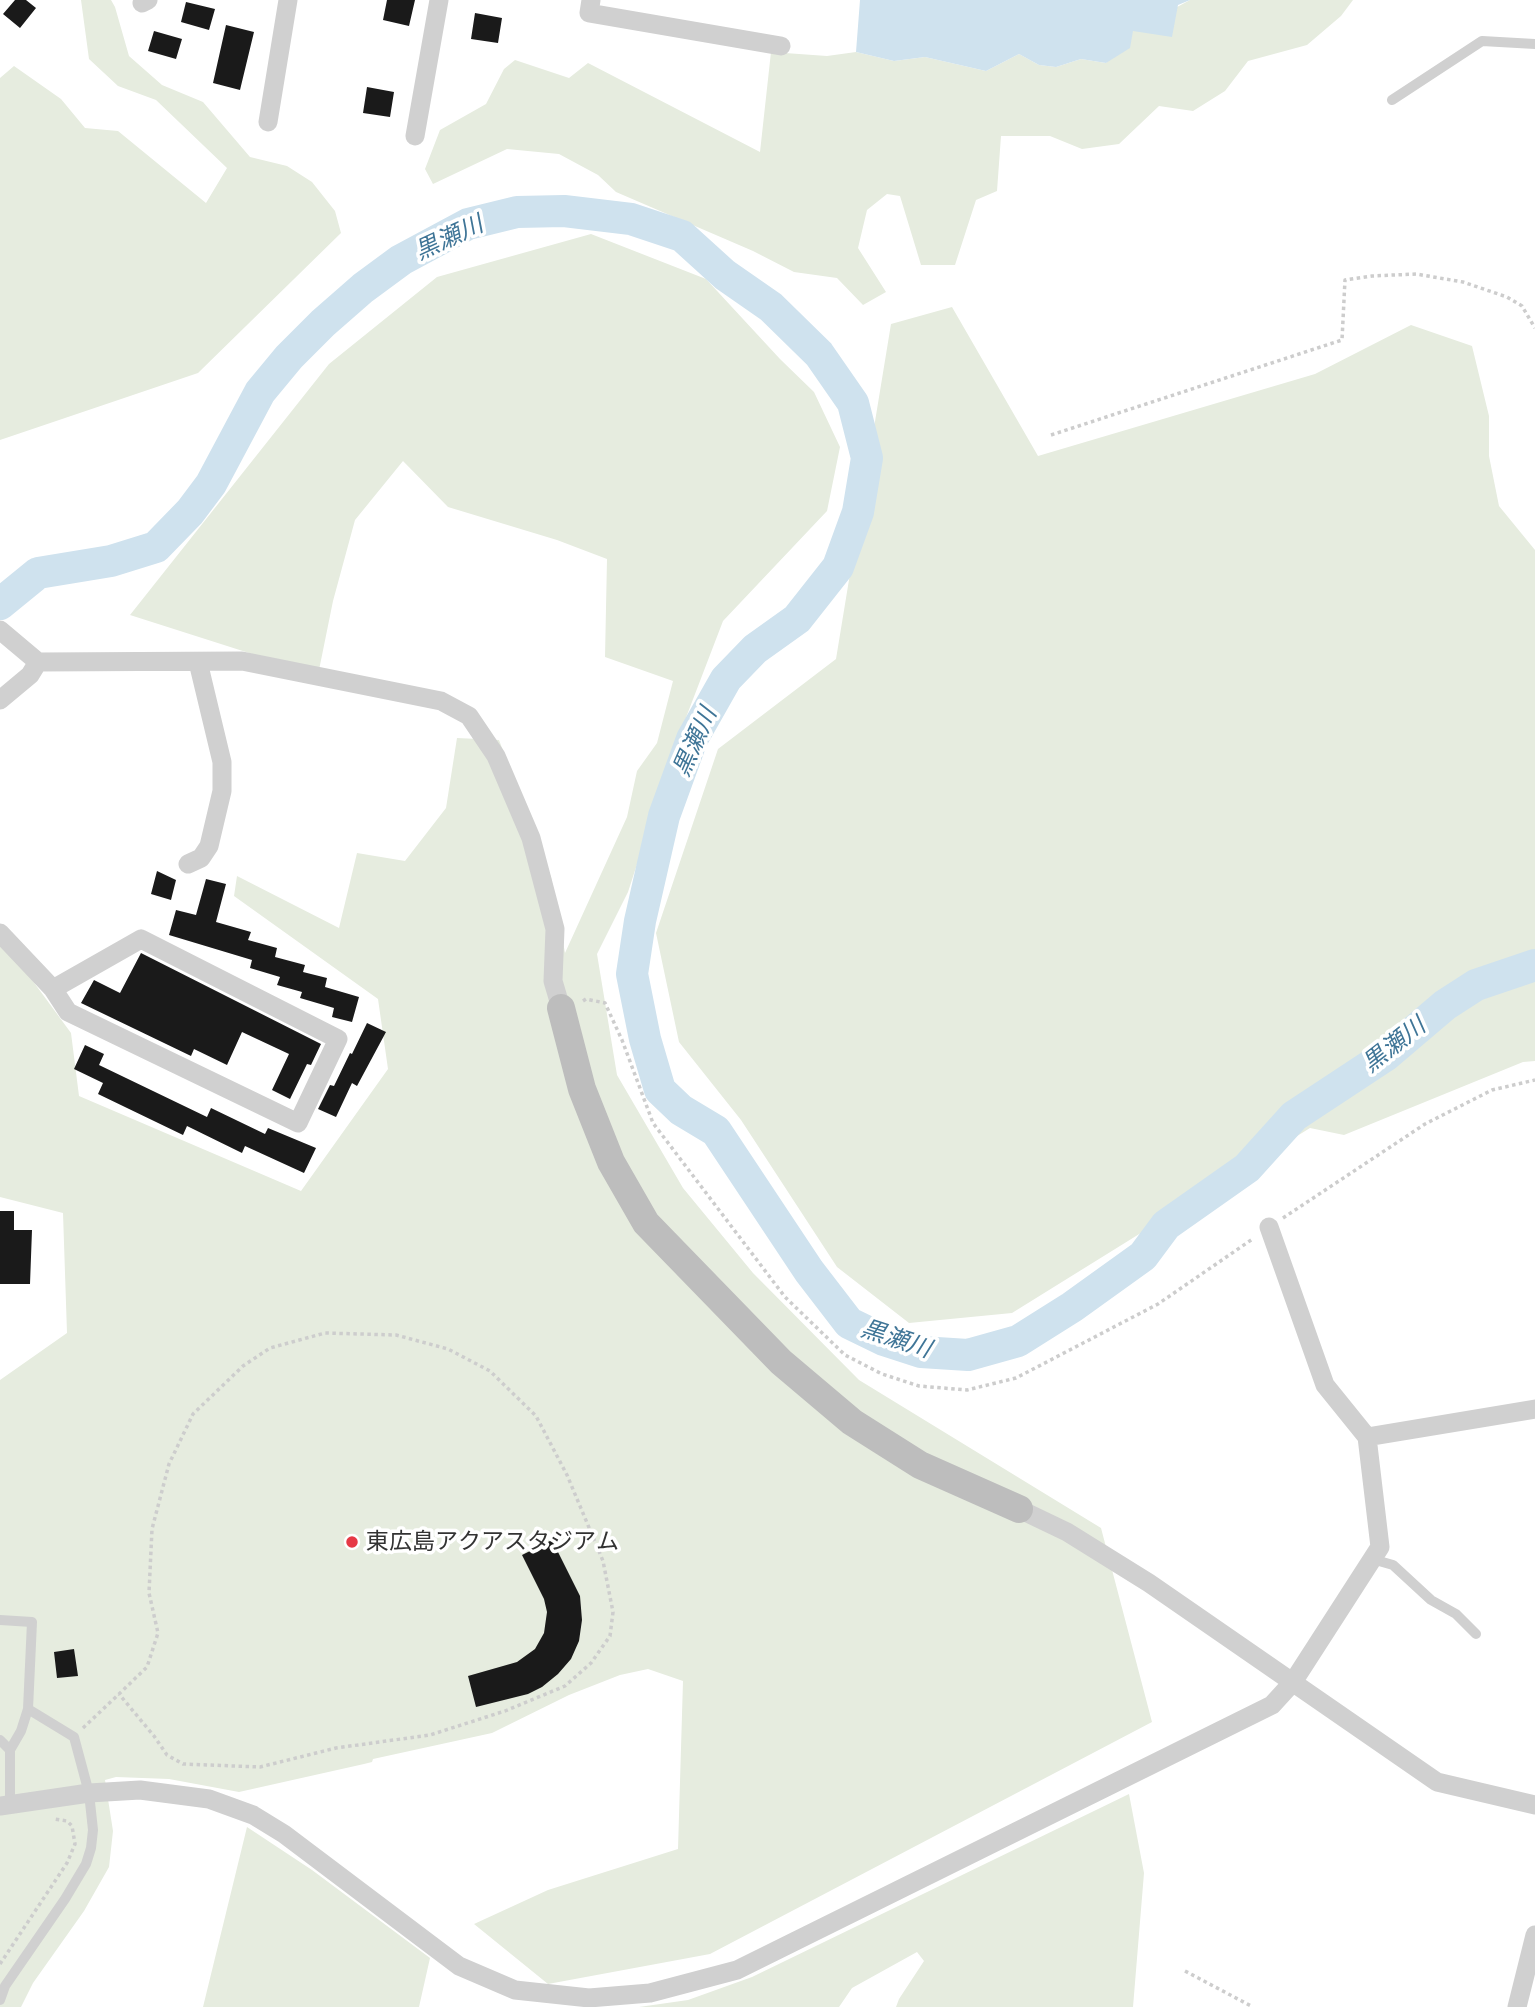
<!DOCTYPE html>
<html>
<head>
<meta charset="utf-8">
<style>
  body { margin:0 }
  canvas { display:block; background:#fff }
</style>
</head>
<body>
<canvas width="1535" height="2007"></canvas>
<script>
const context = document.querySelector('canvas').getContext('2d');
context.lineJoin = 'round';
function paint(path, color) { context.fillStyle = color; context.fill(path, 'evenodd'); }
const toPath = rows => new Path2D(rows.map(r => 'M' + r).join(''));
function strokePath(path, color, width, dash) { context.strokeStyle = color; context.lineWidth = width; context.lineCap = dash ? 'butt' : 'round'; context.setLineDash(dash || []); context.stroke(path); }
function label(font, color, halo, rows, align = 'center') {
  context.font = font + ' "Asap Condensed","Noto Sans JP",sans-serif'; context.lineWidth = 7; context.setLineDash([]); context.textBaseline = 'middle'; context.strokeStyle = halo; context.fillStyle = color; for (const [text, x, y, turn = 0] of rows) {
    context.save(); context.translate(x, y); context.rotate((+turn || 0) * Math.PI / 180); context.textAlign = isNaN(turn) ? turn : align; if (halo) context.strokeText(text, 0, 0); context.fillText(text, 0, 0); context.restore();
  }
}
paint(toPath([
  [81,0,111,0,115,7,129,56,162,85,203,102,250,157,287,166,312,182,335,211,341,233,198,373,0,440,0,78,14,66,61,99,85,128,118,131,206,203,227,168,156,100,118,86,89,59],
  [1190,0,1353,0,1341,16,1307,45,1248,61,1225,91,1193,111,1159,106,1119,144,1082,149,1050,136,1001,136,997,191,976,200,955,265,921,265,900,196,887,194,867,210,858,248,886,292,863,305,837,278,794,272,753,251,616,192,598,175,559,154,507,149,433,184,425,169,440,130,486,104,504,69,515,60,569,78,588,63,760,152,771,52,827,56,856,52,894,61,925,57,986,71,1019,54,1039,65,1056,67,1081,59,1106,63,1133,31],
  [591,234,706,279,780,359,814,392,840,447,827,511,723,621,677,741,628,892,597,954,617,1075,683,1188,753,1273,859,1380,1101,1528,1152,1722,710,1954,548,1984,474,1924,548,1890,678,1849,683,1681,648,1669,620,1675,569,1695,492,1733,373,1759,372,1762,364,1764,239,1792,169,1779,116,1777,105,1780,113,1831,109,1867,84,1911,33,1983,21,2007,0,2007,0,1380,67,1333,63,1213,0,1197,0,942,13,954,71,1033,79,1096,301,1191,388,1069,378,999,234,896,237,876,339,928,357,853,405,861,446,808,457,738,499,740,551,877,565,953,627,817,637,771,657,743,673,681,605,657,607,559,557,540,448,507,403,461,355,520,333,601,318,675,130,615,329,364,437,277],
  [952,307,1038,456,1315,374,1411,325,1472,346,1489,416,1489,456,1499,506,1535,550,1535,1061,1523,1062,1344,1135,1310,1128,1012,1313,909,1323,837,1267,741,1120,679,1042,656,933,718,749,836,659,891,324],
  [1129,1794,1144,1873,1133,2007,896,2007,899,1999,924,1961,917,1952,852,1988,839,2007,639,2007,688,2000,752,1977],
  [247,1827,312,1870,430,1958,419,2007,203,2007]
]), '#e6ecdf');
paint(toPath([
  [860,0,1190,0,1178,5,1172,37,1133,31,1130,48,1106,63,1081,59,1056,67,1039,65,1019,54,986,71,925,57,894,61,856,52]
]), '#cfe2ee');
strokePath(toPath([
  [0,604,38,573,111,561,156,547,190,512,211,484,260,392,289,357,323,323,363,288,401,260,468,224,517,212,564,211,631,219,682,236,725,275,771,307,819,354,853,403,867,458,858,512,838,567,797,619,755,649,726,679,692,739,664,816,640,921,632,974,645,1039,660,1090,681,1110,716,1131,809,1271,849,1323,884,1340,921,1352,968,1355,1018,1341,1072,1307,1143,1256,1166,1225,1247,1168,1294,1116,1385,1056,1445,1005,1476,985,1535,965]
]), '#cfe2ee', 32);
paint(toPath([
  [15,0,26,0,36,8,20,28,3,14],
  [387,0,415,0,409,26,383,20],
  [186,2,215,9,209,30,181,22],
  [475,13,502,18,498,43,471,39],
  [226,25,254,32,240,90,213,83],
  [154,31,182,39,176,59,148,51],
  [367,87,394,92,390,117,363,113],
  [157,871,176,880,171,900,151,894],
  [206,879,226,884,216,922,251,932,248,940,277,948,275,957,305,965,303,972,327,978,325,987,359,997,352,1022,332,1017,334,1008,300,998,302,992,277,985,280,977,250,968,252,960,169,935,176,910,196,915],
  [141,953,321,1044,311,1065,307,1064,290,1099,272,1090,289,1054,242,1032,227,1065,194,1049,191,1056,81,1003,94,980,120,993],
  [367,1023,386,1032,357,1086,352,1083,336,1117,318,1109,330,1085,334,1086,350,1053,352,1054],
  [85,1045,104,1054,99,1065,207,1117,211,1108,265,1134,268,1128,316,1148,304,1173,245,1146,242,1153,187,1126,183,1135,98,1094,103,1083,74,1069],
  [0,1211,14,1211,14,1230,32,1230,30,1284,0,1284],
  [552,1540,580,1596,582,1620,579,1641,571,1659,558,1674,542,1687,528,1694,476,1707,468,1676,517,1662,535,1649,544,1633,547,1612,544,1599,522,1555],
  [74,1649,78,1676,57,1678,54,1652]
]), '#1a1a1a');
strokePath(toPath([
  [1051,435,1342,340,1345,280,1372,276,1416,274,1463,282,1507,297,1522,306,1535,328],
  [583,1001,586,999,605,1003,622,1040,653,1123,785,1297,845,1355,882,1374,919,1386,967,1390,1016,1378,1158,1304,1254,1238],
  [1283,1218,1425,1124,1492,1090,1535,1080],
  [83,1728,119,1694,147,1667,158,1633,149,1593,152,1529,169,1464,193,1414,243,1366,270,1348,325,1333,396,1335,448,1349,490,1371,536,1416,567,1475,603,1561,613,1612,610,1636,591,1663,565,1686,505,1711,430,1735,336,1748,260,1767,183,1764,167,1755,154,1736,119,1694],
  [0,1964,67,1863,75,1844,72,1826,67,1821,54,1819],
  [1185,1971,1253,2007]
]), '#cdcdcd', 3.5, [3.5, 3.5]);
strokePath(toPath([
  [1392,100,1482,41,1535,44],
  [1372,1559,1393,1565,1431,1600,1456,1614,1476,1634],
  [0,1620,32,1622,28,1709,74,1737,89,1793,93,1830,91,1848,86,1864,65,1899,5,1986,0,2000],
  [0,1740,10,1750,10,1804],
  [10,1750,21,1731,28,1709]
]), '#d0d0d0', 10);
strokePath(toPath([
  [591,0,589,13,781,46],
  [142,3,148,0],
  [268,122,288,0],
  [415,136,439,0],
  [0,630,38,662,242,661,441,701,469,716,496,756,531,838,555,929,553,981,561,1008],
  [0,700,30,675,38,662],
  [188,864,201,858,209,846,222,791,222,762,198,662],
  [0,933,53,989],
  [141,939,338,1039,298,1123,68,1012,53,989,141,939],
  [1367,1437,1535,1409],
  [1019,1509,1067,1532,1149,1583,1437,1782,1535,1805],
  [0,1806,89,1793,140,1790,209,1799,253,1815,284,1834,459,1966,515,1990,589,1998,650,1993,737,1970,1272,1705,1293,1682,1380,1547,1367,1437,1325,1385,1269,1227],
  [1517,2007,1535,1935]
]), '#d0d0d0', 19);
strokePath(toPath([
  [561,1008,582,1089,611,1162,646,1223,781,1362,852,1422,920,1465,1019,1509]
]), '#bdbdbd', 28);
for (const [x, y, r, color] of [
  [352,1542,7,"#e63946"]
]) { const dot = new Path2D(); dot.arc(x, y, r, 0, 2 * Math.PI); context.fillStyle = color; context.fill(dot); strokePath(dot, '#fff', 2.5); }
label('23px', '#333', '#fff', [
  ["東広島アクアスタジアム",366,1542]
], 'left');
label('italic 24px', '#3f7597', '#fff', [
  ["黒瀬川",449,238,-25],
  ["黒瀬川",695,742,-66],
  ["黒瀬川",1394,1045,-38],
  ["黒瀬川",896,1339,18]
]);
</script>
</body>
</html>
